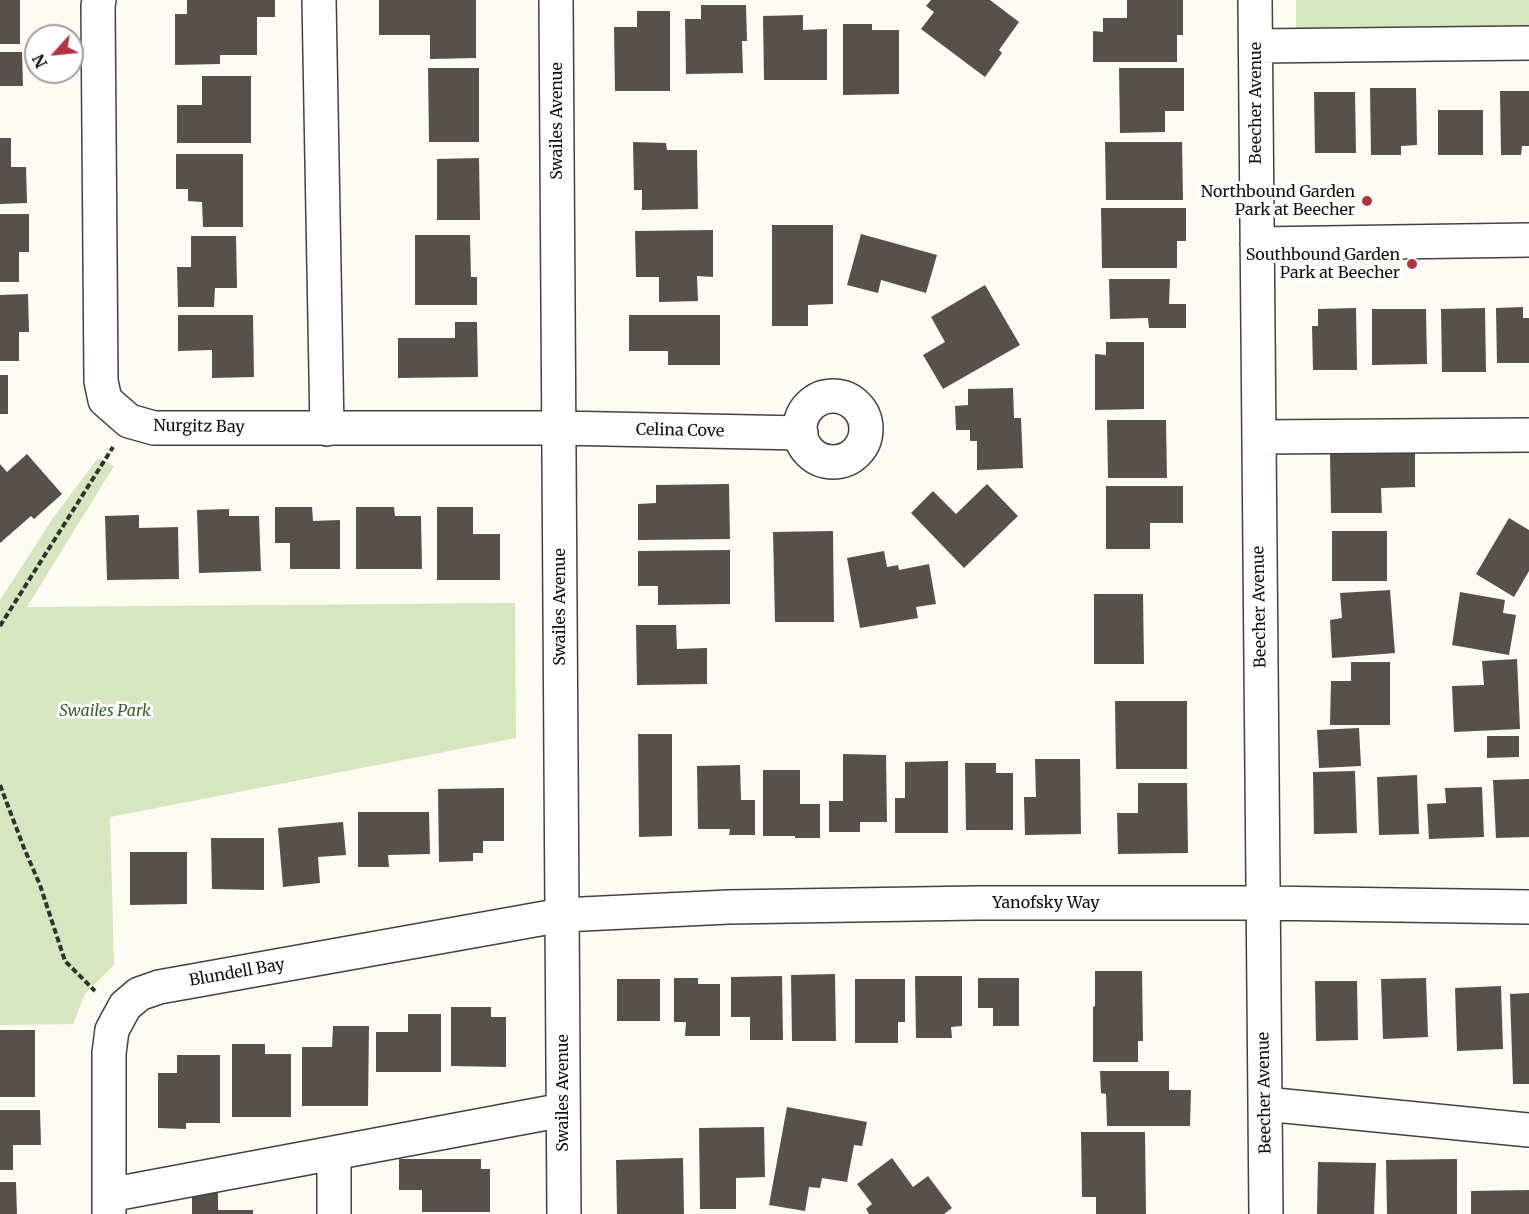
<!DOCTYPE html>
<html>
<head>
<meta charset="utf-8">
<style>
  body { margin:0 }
  #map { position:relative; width:1529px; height:1214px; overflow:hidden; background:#fefbf3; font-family:Merriweather,serif }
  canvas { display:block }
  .north { position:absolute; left:24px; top:24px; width:60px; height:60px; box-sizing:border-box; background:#fff; border:2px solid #9f9f9f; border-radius:50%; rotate:243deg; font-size:16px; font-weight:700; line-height:24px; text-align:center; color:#0f0f0f }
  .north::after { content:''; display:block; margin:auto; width:21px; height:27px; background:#b33342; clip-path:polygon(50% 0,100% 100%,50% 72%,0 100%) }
</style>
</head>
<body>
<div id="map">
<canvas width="1529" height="1214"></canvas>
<div class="north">N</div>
</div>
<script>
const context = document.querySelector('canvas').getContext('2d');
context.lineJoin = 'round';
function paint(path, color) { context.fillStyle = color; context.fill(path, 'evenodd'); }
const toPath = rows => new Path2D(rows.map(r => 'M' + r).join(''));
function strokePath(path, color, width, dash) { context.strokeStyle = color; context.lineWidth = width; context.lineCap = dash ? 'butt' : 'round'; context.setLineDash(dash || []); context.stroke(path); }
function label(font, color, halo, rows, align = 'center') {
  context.font = font + ' Merriweather,serif'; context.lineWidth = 6; context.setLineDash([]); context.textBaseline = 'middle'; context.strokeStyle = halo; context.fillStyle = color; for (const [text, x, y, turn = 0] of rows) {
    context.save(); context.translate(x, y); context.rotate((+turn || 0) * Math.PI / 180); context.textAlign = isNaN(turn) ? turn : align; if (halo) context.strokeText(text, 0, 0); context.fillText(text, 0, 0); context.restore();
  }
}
paint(toPath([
  [1296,0,1529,0,1529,30,1296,32],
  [98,458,114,466,27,607,515,603,516,738,110,817,114,965,85,994,73,1024,0,1025,0,600,53,518]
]), '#d6e6bf');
paint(toPath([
  [0,0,20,0,20,44,0,44],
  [187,0,275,0,275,17,257,17,257,55,220,55,220,64,175,65,175,14,187,14],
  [379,0,476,0,476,58,430,59,430,35,379,35],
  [931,0,990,0,1019,22,999,50,1002,53,985,77,921,29,934,12,926,6],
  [1127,0,1183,0,1183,35,1177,35,1177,62,1093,62,1093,31,1103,32,1103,18,1127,18],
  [701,5,746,5,747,41,742,41,743,73,686,74,685,19,701,19],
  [637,11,670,11,670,91,615,91,614,27,637,27],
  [803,15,803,30,827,29,827,80,764,80,763,16],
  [843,24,872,24,872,30,899,30,899,94,843,95],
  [0,52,22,52,23,86,0,86],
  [428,68,479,68,479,142,429,142],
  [1119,68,1184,68,1184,111,1165,111,1165,132,1120,133],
  [202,76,251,76,251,143,177,143,177,105,202,105],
  [1370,88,1416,88,1417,145,1401,146,1401,155,1371,155],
  [1500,91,1529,91,1529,146,1522,146,1521,155,1501,155],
  [1314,92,1355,92,1356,153,1315,153],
  [1438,110,1483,110,1483,155,1438,155],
  [0,138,11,138,11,167,26,167,27,203,0,204],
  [633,142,666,143,667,150,697,150,698,209,642,210,642,190,634,190],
  [1105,142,1182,142,1183,200,1106,200],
  [176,154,243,154,243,227,203,227,202,202,188,201,188,189,176,189],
  [479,158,480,220,437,220,437,159],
  [1101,208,1186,208,1186,241,1177,241,1177,268,1102,268],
  [0,214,29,214,29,252,19,252,19,282,0,282],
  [772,225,833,225,833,304,808,305,808,326,772,326],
  [713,230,713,277,697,276,698,301,659,302,659,277,636,277,635,231],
  [861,234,937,255,926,293,881,280,878,293,847,285],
  [415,235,470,235,471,277,477,277,477,305,415,305],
  [191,236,236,236,237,288,215,288,214,307,178,307,177,267,191,267],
  [1109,279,1170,279,1169,304,1186,304,1186,328,1149,328,1148,318,1110,319],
  [985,285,1020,345,943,389,923,355,945,342,931,317],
  [28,294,29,332,19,332,19,361,0,361,0,295],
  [1523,307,1523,318,1529,318,1529,363,1497,363,1496,308],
  [1356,308,1357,370,1313,370,1312,326,1318,326,1318,309],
  [1485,308,1486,372,1442,372,1441,309],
  [1372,309,1426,309,1427,364,1372,365],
  [178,315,253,315,254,377,212,378,212,350,178,351],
  [629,315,720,315,720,365,668,365,668,351,629,351],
  [455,322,477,322,478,377,398,378,398,338,455,338],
  [1106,342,1144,342,1144,409,1095,410,1095,354,1106,355],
  [0,375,8,375,8,414,0,414],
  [1013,388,1014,418,1021,418,1023,468,977,470,977,441,970,441,970,430,956,430,955,406,968,405,968,389],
  [1107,420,1166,420,1167,478,1108,478],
  [1415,453,1415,487,1381,488,1382,513,1331,513,1330,454],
  [27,454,62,494,34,519,31,516,0,543,0,464,7,472],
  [729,484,730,539,638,540,638,504,656,503,656,485],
  [987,484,1018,516,964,568,911,513,933,491,956,514],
  [1106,486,1183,486,1183,523,1150,523,1150,549,1106,549],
  [275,507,312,507,313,521,340,520,340,569,290,569,290,543,275,543],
  [356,507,394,507,395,516,421,516,422,569,356,569],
  [437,507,473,507,473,534,500,534,500,580,437,580],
  [229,509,229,516,259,516,261,571,199,573,197,510],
  [139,515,139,528,178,527,179,579,107,580,105,516],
  [1509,518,1529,530,1529,571,1514,597,1476,574],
  [833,531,834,622,775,622,773,532],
  [1332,531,1387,531,1387,581,1332,581],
  [730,550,730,604,658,605,658,586,638,586,638,551],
  [884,551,887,567,898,565,899,570,929,564,936,604,916,607,918,618,860,628,847,558],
  [1390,590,1395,653,1332,658,1330,620,1342,618,1340,593],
  [1460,592,1505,600,1503,613,1516,615,1509,655,1452,645],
  [1094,594,1143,594,1144,664,1094,664],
  [636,625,676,625,677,649,707,648,707,684,637,685],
  [1517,659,1520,729,1454,732,1452,686,1484,685,1482,661],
  [1351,662,1390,662,1390,725,1330,725,1331,681,1351,681],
  [1115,701,1187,701,1187,769,1116,769],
  [1359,728,1361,766,1319,768,1317,730],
  [638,734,672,734,672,836,639,837],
  [1487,736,1519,736,1519,757,1487,758],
  [843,754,886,755,887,822,860,822,860,832,829,832,829,801,843,801],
  [1035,759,1080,759,1081,834,1025,835,1024,797,1036,797],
  [948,761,948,833,895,833,895,798,905,798,905,762],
  [965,763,996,763,996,773,1013,773,1013,830,966,830],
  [740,765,741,800,755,800,755,835,729,835,730,829,698,829,697,766],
  [763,770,800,770,800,804,820,804,820,838,795,838,795,836,763,836],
  [1355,771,1357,833,1314,834,1313,772],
  [1417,775,1419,834,1379,835,1377,777],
  [1529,779,1529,837,1496,838,1493,780],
  [1138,783,1187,783,1188,853,1118,854,1117,813,1138,813],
  [1482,787,1484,837,1429,839,1427,804,1446,803,1445,788],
  [504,788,504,841,483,841,483,853,473,853,473,861,439,862,438,789],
  [358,812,429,812,430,854,388,855,389,867,358,867],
  [343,822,346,855,318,857,320,883,283,887,278,828],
  [211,838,264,838,264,890,212,889],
  [130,852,187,852,187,904,130,905],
  [1095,971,1142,971,1143,1041,1138,1041,1138,1062,1093,1062,1093,1007,1095,1006],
  [835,974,836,1041,792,1041,791,975],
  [782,976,783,1040,750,1040,750,1017,731,1017,731,977],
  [915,976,962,976,962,1026,951,1027,952,1038,916,1038],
  [674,978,698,978,698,984,720,984,720,1036,685,1036,686,1022,674,1022],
  [978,978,1019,978,1019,1026,993,1026,993,1008,978,1008],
  [1426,978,1428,1037,1383,1039,1381,979],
  [617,979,660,979,660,1021,617,1021],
  [855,979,905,979,905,1022,898,1022,898,1043,855,1043],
  [1315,981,1357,981,1358,1040,1316,1041],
  [1501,986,1503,1049,1457,1051,1455,988],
  [1529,993,1529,1084,1513,1084,1510,994],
  [451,1007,491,1007,491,1017,506,1017,506,1067,451,1066],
  [408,1014,441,1014,441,1072,376,1072,376,1032,408,1032],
  [333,1026,369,1026,368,1106,302,1106,302,1047,332,1047],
  [0,1030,35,1030,35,1097,0,1097],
  [232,1044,265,1044,265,1054,291,1054,291,1117,232,1117],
  [177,1055,220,1055,220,1123,186,1123,186,1129,158,1128,158,1073,177,1073],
  [1100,1071,1169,1071,1169,1090,1191,1090,1190,1126,1107,1126,1106,1094,1101,1093],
  [787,1107,867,1122,862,1146,854,1145,847,1182,822,1178,820,1188,809,1187,805,1211,769,1205],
  [0,1110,40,1110,41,1145,13,1145,13,1170,0,1170],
  [764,1127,765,1177,736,1178,736,1209,700,1209,699,1128],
  [1081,1132,1145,1132,1146,1214,1096,1214,1096,1197,1082,1197],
  [683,1158,684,1214,617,1214,616,1160],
  [892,1158,913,1187,928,1176,952,1208,944,1214,869,1214,866,1209,872,1204,857,1184],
  [399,1159,481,1159,481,1169,490,1169,490,1212,422,1212,422,1190,399,1190],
  [1457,1159,1457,1214,1387,1214,1386,1160],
  [1318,1162,1376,1163,1374,1214,1317,1214],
  [0,1182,16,1182,17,1214,0,1214],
  [1529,1190,1529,1214,1471,1214,1471,1191],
  [192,1193,218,1193,218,1210,253,1210,253,1214,192,1214]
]), '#57504d');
const minor = toPath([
  [99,0,98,6,101,381,105,400,129,421,154,428,559,428,801,433],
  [319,0,327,429],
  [556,0,564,1214],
  [1255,0,1266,1214],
  [1256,46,1529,43],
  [1257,244,1529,240],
  '800 429a33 33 0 1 1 66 0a33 33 0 1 1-66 0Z',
  [1259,437,1529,435],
  [1265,1104,1529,1130],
  [109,1195,563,1110],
  [109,1214,109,1053,112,1030,125,1006,139,994,159,987,562,915,728,907,977,903,1263,903,1529,907],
  [334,1214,334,1153]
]);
strokePath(minor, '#424242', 36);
strokePath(toPath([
  [0,626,113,447],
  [0,785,24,848,40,885,65,961,95,991]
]), '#313131', 4, [6, 3]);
strokePath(minor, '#fff', 33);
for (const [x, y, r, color] of [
  [1367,201,6,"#b33342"],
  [1412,264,6,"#b33342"]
]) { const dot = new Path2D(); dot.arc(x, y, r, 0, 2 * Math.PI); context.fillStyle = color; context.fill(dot); strokePath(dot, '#fff', 2); }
label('16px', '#0f0f0f', '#fff', [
  ["Beecher Avenue",1256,103,-90],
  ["Swailes Avenue",557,121,-90],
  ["Nurgitz Bay",199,427,1],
  ["Celina Cove",680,431,1],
  ["Swailes Avenue",560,607,-90],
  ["Beecher Avenue",1260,607,-91],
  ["Yanofsky Way",1046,903],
  ["Blundell Bay",237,973,-10],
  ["Swailes Avenue",563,1093,-90],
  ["Beecher Avenue",1265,1093,-91]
]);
label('16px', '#0f0f0f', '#fff', [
  ["Northbound Garden",1355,192],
  ["Park at Beecher",1355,210],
  ["Southbound Garden",1400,255],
  ["Park at Beecher",1400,273]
], 'right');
label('italic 16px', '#366225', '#fff', [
  ["Swailes Park",105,711]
]);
</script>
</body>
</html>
